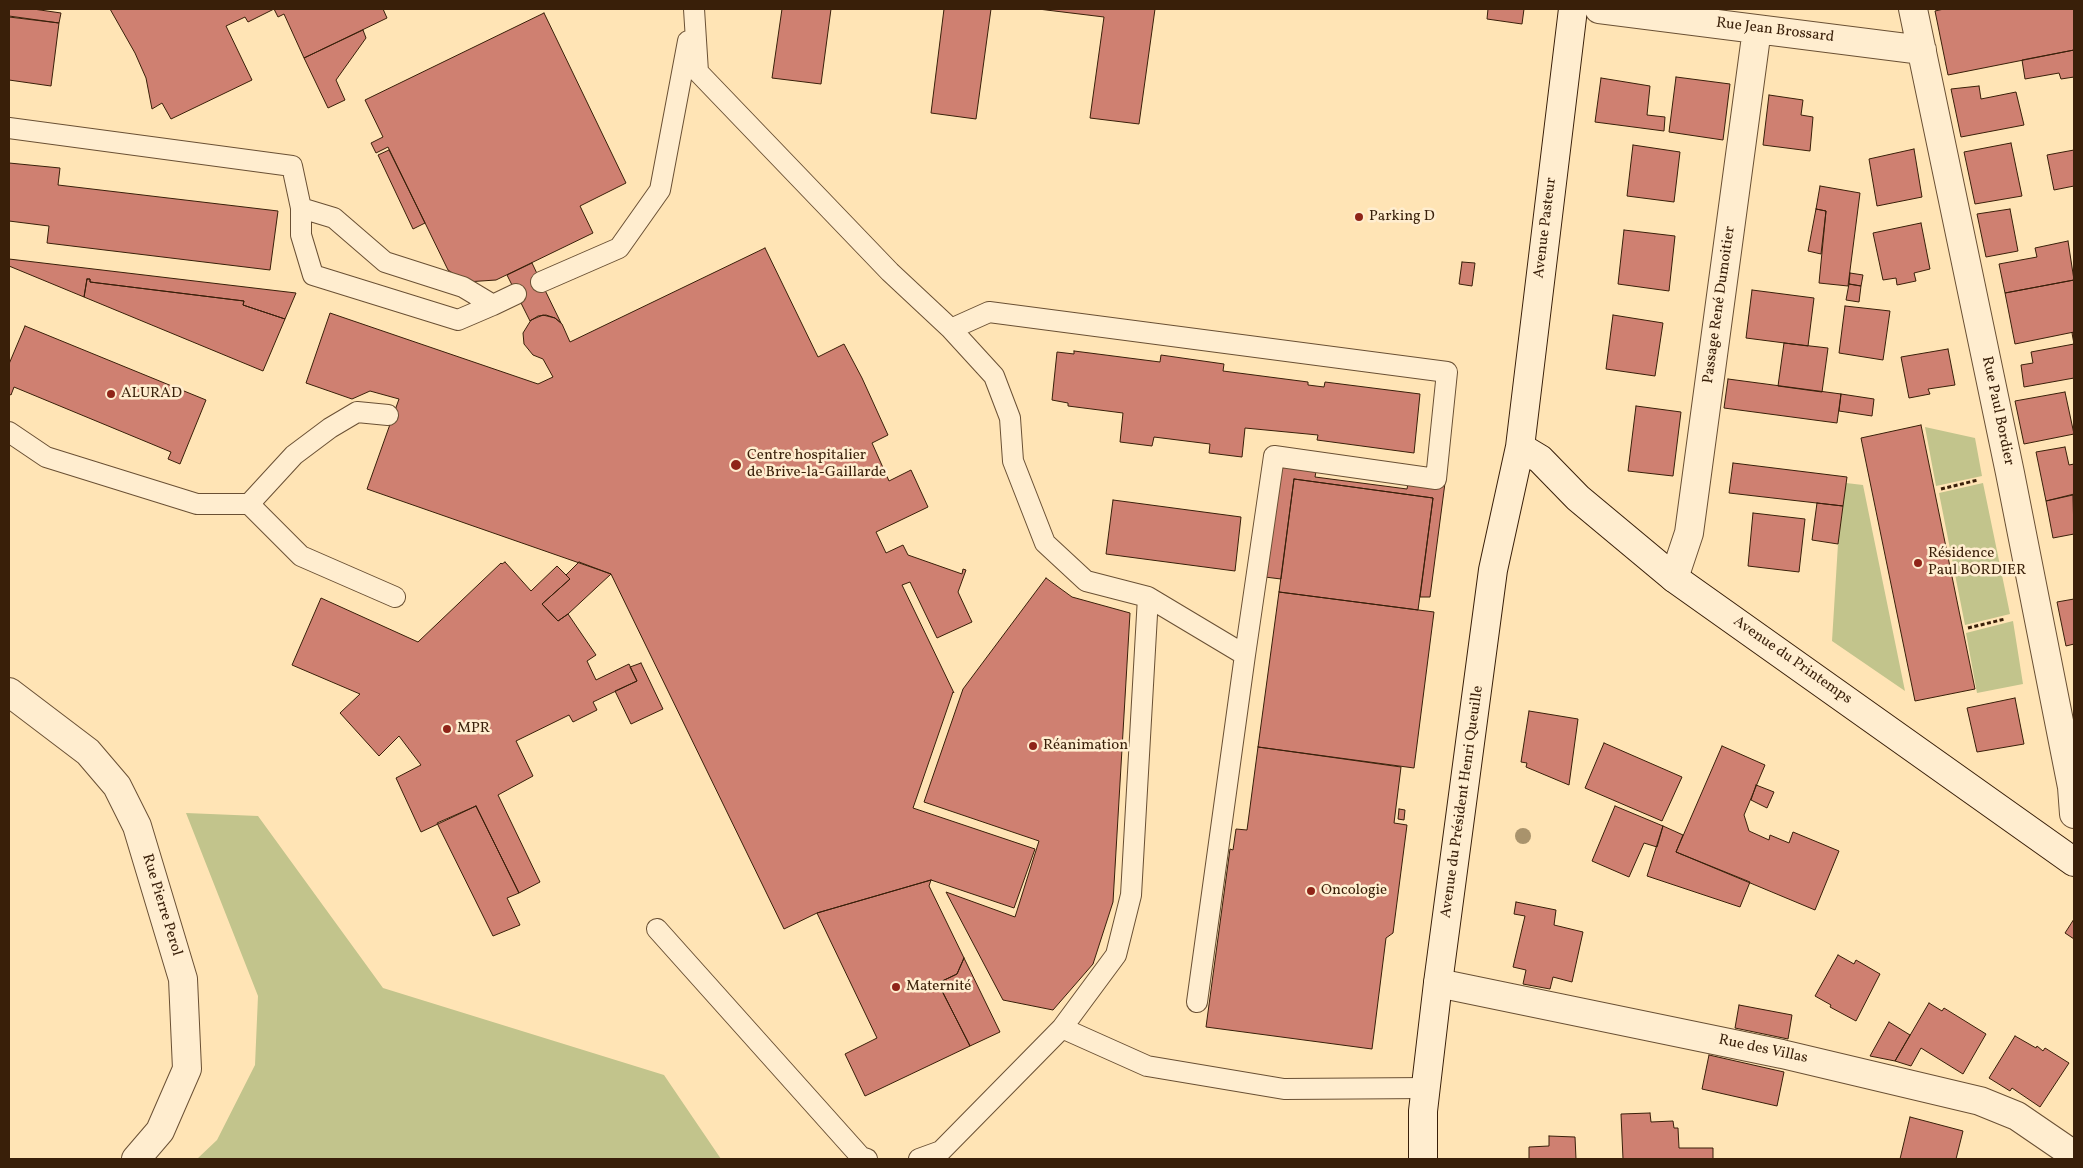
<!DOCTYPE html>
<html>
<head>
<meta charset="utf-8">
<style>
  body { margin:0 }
  #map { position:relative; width:2083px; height:1168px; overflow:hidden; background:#ffe4b5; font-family:Vollkorn,serif }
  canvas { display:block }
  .frame { position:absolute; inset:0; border:10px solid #391f09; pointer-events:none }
</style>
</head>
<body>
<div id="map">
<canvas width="2083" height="1168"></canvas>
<div class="frame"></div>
</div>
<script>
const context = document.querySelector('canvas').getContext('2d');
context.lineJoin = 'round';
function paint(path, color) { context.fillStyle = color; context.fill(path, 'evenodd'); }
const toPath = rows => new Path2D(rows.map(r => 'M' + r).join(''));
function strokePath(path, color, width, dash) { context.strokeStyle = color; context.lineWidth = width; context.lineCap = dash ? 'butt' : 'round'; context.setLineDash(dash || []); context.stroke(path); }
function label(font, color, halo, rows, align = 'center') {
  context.font = font + ' Vollkorn,serif'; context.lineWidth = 5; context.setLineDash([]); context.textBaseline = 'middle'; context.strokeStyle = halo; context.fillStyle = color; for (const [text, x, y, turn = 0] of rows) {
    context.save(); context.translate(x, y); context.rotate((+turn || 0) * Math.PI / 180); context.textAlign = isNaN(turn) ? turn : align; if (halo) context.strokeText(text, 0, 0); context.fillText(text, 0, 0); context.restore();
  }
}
paint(toPath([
  [1925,427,1975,438,1982,476,1936,486],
  [1846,483,1863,485,1905,691,1832,641,1838,544],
  [1983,483,2010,614,1965,625,1939,493],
  [2013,621,2023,684,1977,693,1966,633],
  [186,813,258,816,383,988,664,1075,721,1159,197,1159,217,1140,255,1065,258,996]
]), '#c2c48c');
const building = toPath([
  [9,9,33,9,61,13,59,23,9,16,9,9],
  [110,9,383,9,387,18,304,58,284,14,278,17,274,9,248,22,245,17,226,26,252,80,171,119,162,103,152,109,146,78,135,53,110,9],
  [782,9,831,9,821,84,772,78,782,9],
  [944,9,991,9,976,119,931,113,944,9],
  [1038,9,1155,9,1139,124,1090,118,1104,17,1038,9],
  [1488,9,1524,9,1522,24,1487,19,1488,9],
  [1944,9,2074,9,2074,50,1948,75,1935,11,1944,9],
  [544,13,626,183,580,206,593,233,496,280,466,282,448,270,388,147,376,153,371,143,383,137,365,100,544,13],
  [9,17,59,23,51,86,9,80,9,17],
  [363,30,366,38,336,80,345,100,328,108,304,58,363,30],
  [2074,50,2074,77,2061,79,2059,73,2025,79,2022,60,2074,50],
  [1676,77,1730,84,1723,140,1669,132,1676,77],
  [1601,78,1650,86,1647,115,1665,117,1664,131,1595,122,1601,78],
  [1979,86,1981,99,2016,92,2024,125,1961,137,1951,89,1979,86],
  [1769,95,1803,100,1801,115,1813,117,1810,151,1763,145,1769,95],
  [2011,143,2022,196,1975,204,1964,152,2011,143],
  [1633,145,1680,152,1674,202,1627,196,1633,145],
  [1914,149,1922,197,1877,206,1869,159,1914,149],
  [389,150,425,223,413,229,378,155,389,150],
  [2074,150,2074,186,2054,190,2047,155,2074,150],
  [9,163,60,168,58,185,278,211,270,270,47,243,49,226,9,221,9,163],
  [1820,186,1860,193,1848,286,1819,283,1826,211,1816,209,1820,186],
  [1816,209,1826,211,1821,254,1808,251,1816,209],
  [2010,209,2018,251,1986,257,1977,214,2010,209],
  [1921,223,1930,269,1914,273,1916,281,1897,285,1896,278,1883,280,1873,233,1921,223],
  [1624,230,1675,236,1669,291,1618,284,1624,230],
  [2068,241,2074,280,2005,293,1999,264,2037,257,2035,248,2068,241],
  [765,248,818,357,844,344,862,378,888,435,872,443,889,481,911,470,928,507,876,532,886,553,903,545,908,555,962,574,963,569,966,570,958,592,972,622,937,638,910,582,902,585,954,693,953,692,913,808,1035,849,1014,908,931,880,817,913,784,929,611,574,367,489,399,399,370,391,352,399,306,383,330,313,538,384,553,377,543,359,533,355,524,344,523,333,531,320,543,315,555,318,562,324,570,342,765,248],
  [9,259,296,293,285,319,243,305,244,301,90,282,90,279,87,279,84,297,9,266,9,259],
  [1462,262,1475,263,1472,286,1459,284,1462,262],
  [532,263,541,282,561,323,555,318,546,315,538,316,530,321,507,275,532,263],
  [1850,273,1863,275,1861,286,1849,284,1850,273],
  [87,279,90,279,90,282,244,301,243,305,285,319,263,371,84,297,87,279],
  [2074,280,2074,332,2015,344,2005,293,2074,280],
  [1849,284,1861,286,1859,302,1846,300,1849,284],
  [1752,290,1814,298,1808,346,1746,338,1752,290],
  [1845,306,1890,311,1883,360,1839,353,1845,306],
  [1613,315,1663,323,1655,376,1606,369,1613,315],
  [25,326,206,400,180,464,168,459,171,452,14,387,11,395,9,394,9,364,25,326],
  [2074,332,2074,378,2024,387,2021,365,2033,363,2031,352,2074,344,2072,333,2074,332],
  [1784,343,1828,348,1822,392,1778,386,1784,343],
  [1948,349,1955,385,1928,389,1930,394,1909,398,1901,357,1948,349],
  [1074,351,1160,362,1161,355,1224,364,1223,371,1308,382,1308,385,1324,387,1325,382,1420,394,1414,453,1317,440,1318,435,1245,428,1242,457,1209,453,1210,444,1154,437,1152,446,1120,442,1123,413,1068,406,1068,403,1052,400,1057,352,1074,354,1074,351],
  [1728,379,1841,394,1837,423,1724,408,1728,379],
  [2065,392,2074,434,2024,444,2015,401,2065,392],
  [1841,394,1874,399,1872,416,1839,411,1841,394],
  [1636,406,1681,412,1673,476,1628,471,1636,406],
  [1921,425,1975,689,1915,701,1861,438,1921,425],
  [2065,447,2069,465,2074,464,2074,494,2046,501,2036,452,2065,447],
  [1280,461,1317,466,1315,477,1407,489,1409,478,1445,483,1430,597,1420,597,1433,498,1294,479,1281,579,1265,577,1280,461],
  [1733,463,1847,477,1843,506,1729,493,1733,463],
  [1294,479,1433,498,1418,610,1279,592,1294,479],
  [2073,495,2074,534,2053,538,2046,501,2073,495],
  [1113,500,1241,517,1235,571,1106,554,1113,500],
  [1817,503,1843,506,1838,544,1812,540,1817,503],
  [1753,513,1805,519,1799,572,1748,566,1753,513],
  [505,562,531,591,557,566,570,579,542,604,558,621,568,614,596,655,587,661,596,680,629,664,637,681,593,702,597,710,573,722,569,715,516,741,533,776,498,795,540,882,519,893,476,806,421,832,396,778,421,765,399,736,379,756,340,713,360,694,292,665,321,598,418,642,501,563,502,564,505,562],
  [579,562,611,574,568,614,558,621,542,604,570,579,566,575,579,562],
  [1046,578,1072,597,1130,613,1113,902,1093,964,1053,1010,1003,1000,946,892,1015,917,1039,841,924,802,963,689,1046,578],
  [1279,592,1434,612,1414,768,1258,747,1279,592],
  [2074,599,2074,644,2066,646,2057,602,2074,599],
  [641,663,663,709,631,724,615,691,637,681,630,667,641,663],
  [2015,698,2024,744,1977,752,1967,708,2015,698],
  [1529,711,1578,719,1569,785,1526,767,1527,763,1521,762,1529,711],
  [1604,743,1682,777,1662,821,1585,788,1604,743],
  [1722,746,1765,765,1744,815,1749,831,1769,840,1770,835,1789,843,1793,832,1839,851,1815,910,1676,852,1722,746],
  [1258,747,1401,767,1394,823,1407,825,1393,933,1386,938,1372,1049,1206,1027,1230,849,1233,850,1236,829,1247,830,1258,747],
  [1756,785,1774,792,1767,808,1751,800,1756,785],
  [476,806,519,893,507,898,520,925,493,936,437,823,476,806],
  [1615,806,1663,826,1657,847,1644,843,1629,877,1592,861,1615,806],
  [1399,809,1405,810,1404,820,1398,819,1399,809],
  [1663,826,1683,835,1676,852,1750,882,1740,907,1647,876,1663,826],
  [931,880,929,886,964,958,957,974,938,983,970,1046,865,1096,845,1054,877,1038,817,913,931,880],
  [1516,902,1556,910,1554,925,1583,932,1572,982,1553,977,1550,989,1523,984,1526,970,1513,967,1525,916,1514,914,1516,902],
  [2074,919,2074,939,2065,933,2074,919],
  [1838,955,1854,964,1856,960,1880,974,1856,1021,1830,1007,1831,1005,1815,996,1838,955],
  [964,958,1000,1032,970,1046,938,983,957,974,964,958],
  [1929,1003,1942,1011,1944,1008,1986,1034,1963,1074,1921,1048,1911,1066,1895,1061,1929,1003],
  [1739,1005,1792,1015,1788,1039,1735,1028,1739,1005],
  [1889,1022,1910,1035,1895,1061,1870,1056,1889,1022],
  [2015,1036,2036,1048,2037,1046,2043,1051,2045,1048,2069,1063,2040,1107,2012,1088,2010,1091,1989,1078,2015,1036],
  [1709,1055,1784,1072,1777,1106,1702,1089,1709,1055],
  [1650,1113,1651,1122,1673,1121,1674,1128,1678,1128,1679,1148,1713,1148,1713,1159,1623,1159,1621,1114,1650,1113],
  [1910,1117,1963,1131,1956,1159,1900,1159,1910,1117],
  [1549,1136,1575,1137,1576,1159,1529,1159,1529,1147,1549,1146,1549,1136]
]);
paint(building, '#cf8071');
strokePath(building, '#391f09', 1);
const lane = toPath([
  [694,9,698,72,890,272,951,329,994,376,1010,418,1013,461,1045,543,1086,581,1148,597,1131,895,1116,955,1062,1028,941,1151,919,1159],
  [9,128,292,166,301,208],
  [541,282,619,248,660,190,688,41],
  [493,305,463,287,385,262,334,218,301,208,301,235,313,275,458,320,493,305,516,294],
  [951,329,989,312,1447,372,1436,479,1274,456,1245,655,1148,597],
  [9,432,46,457,197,504,249,504,301,556,395,597],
  [249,504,294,455,330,428,357,412,388,415],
  [657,929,861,1157,867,1159],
  [1197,1002,1245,655],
  [1062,1028,1147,1066,1284,1089,1427,1088]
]);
const street = toPath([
  [1599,9,1922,50],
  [1913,9,2010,473,2072,787,2074,814],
  [1674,578,1689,533,1757,29],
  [9,692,88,752,117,786,137,826,183,979,187,1069,160,1131,136,1159],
  [1438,983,1782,1054,1980,1101,2017,1116,2074,1155]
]);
const secondary = toPath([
  [1520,447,1540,459,1578,498,1674,578,2074,862],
  [1423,1159,1423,1111,1438,983,1493,570,1520,447,1573,9]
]);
strokePath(lane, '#6a5034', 22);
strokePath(street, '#6a5034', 30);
strokePath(secondary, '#391f09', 30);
strokePath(toPath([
  [1941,489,1978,480],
  [1968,628,2005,619]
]), '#391f09', 3, [4, 2.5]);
strokePath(lane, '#ffedcf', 20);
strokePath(street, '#ffedcf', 28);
strokePath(secondary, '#ffedcf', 28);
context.fillStyle = '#a9936c';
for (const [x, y] of [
  [1523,836]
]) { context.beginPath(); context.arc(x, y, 8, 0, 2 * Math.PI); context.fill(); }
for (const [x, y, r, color] of [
  [1359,217,5,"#8f2418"],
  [111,394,5,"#8f2418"],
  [736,465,6,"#8f2418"],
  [1918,563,5,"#8f2418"],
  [447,729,5,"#8f2418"],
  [1033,746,5,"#8f2418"],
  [1311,891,5,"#8f2418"],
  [896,987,5,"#8f2418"]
]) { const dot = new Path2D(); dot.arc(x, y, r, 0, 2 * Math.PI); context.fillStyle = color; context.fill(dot); strokePath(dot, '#ffedcf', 2); }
label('15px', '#391f09', '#ffedcf', [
  ["Rue Jean Brossard",1775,31,7],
  ["Avenue Pasteur",1546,228,-83],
  ["Passage René Dumoitier",1720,305,-82],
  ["Rue Paul Bordier",1997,411,78],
  ["Avenue du Printemps",1792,661,35],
  ["Avenue du Président Henri Queuille",1463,802,-82],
  ["Rue Pierre Perol",161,905,73],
  ["Rue des Villas",1763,1050,12]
]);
label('15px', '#391f09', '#ffedcf', [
  ["Parking D",1369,217],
  ["ALURAD",121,394],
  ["Centre hospitalier",747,456],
  ["de Brive-la-Gaillarde",747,473],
  ["Résidence",1928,554],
  ["Paul BORDIER",1928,571],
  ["MPR",457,729],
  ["Réanimation",1043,746],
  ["Oncologie",1321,891],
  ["Maternité",906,987]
], 'left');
</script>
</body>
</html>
